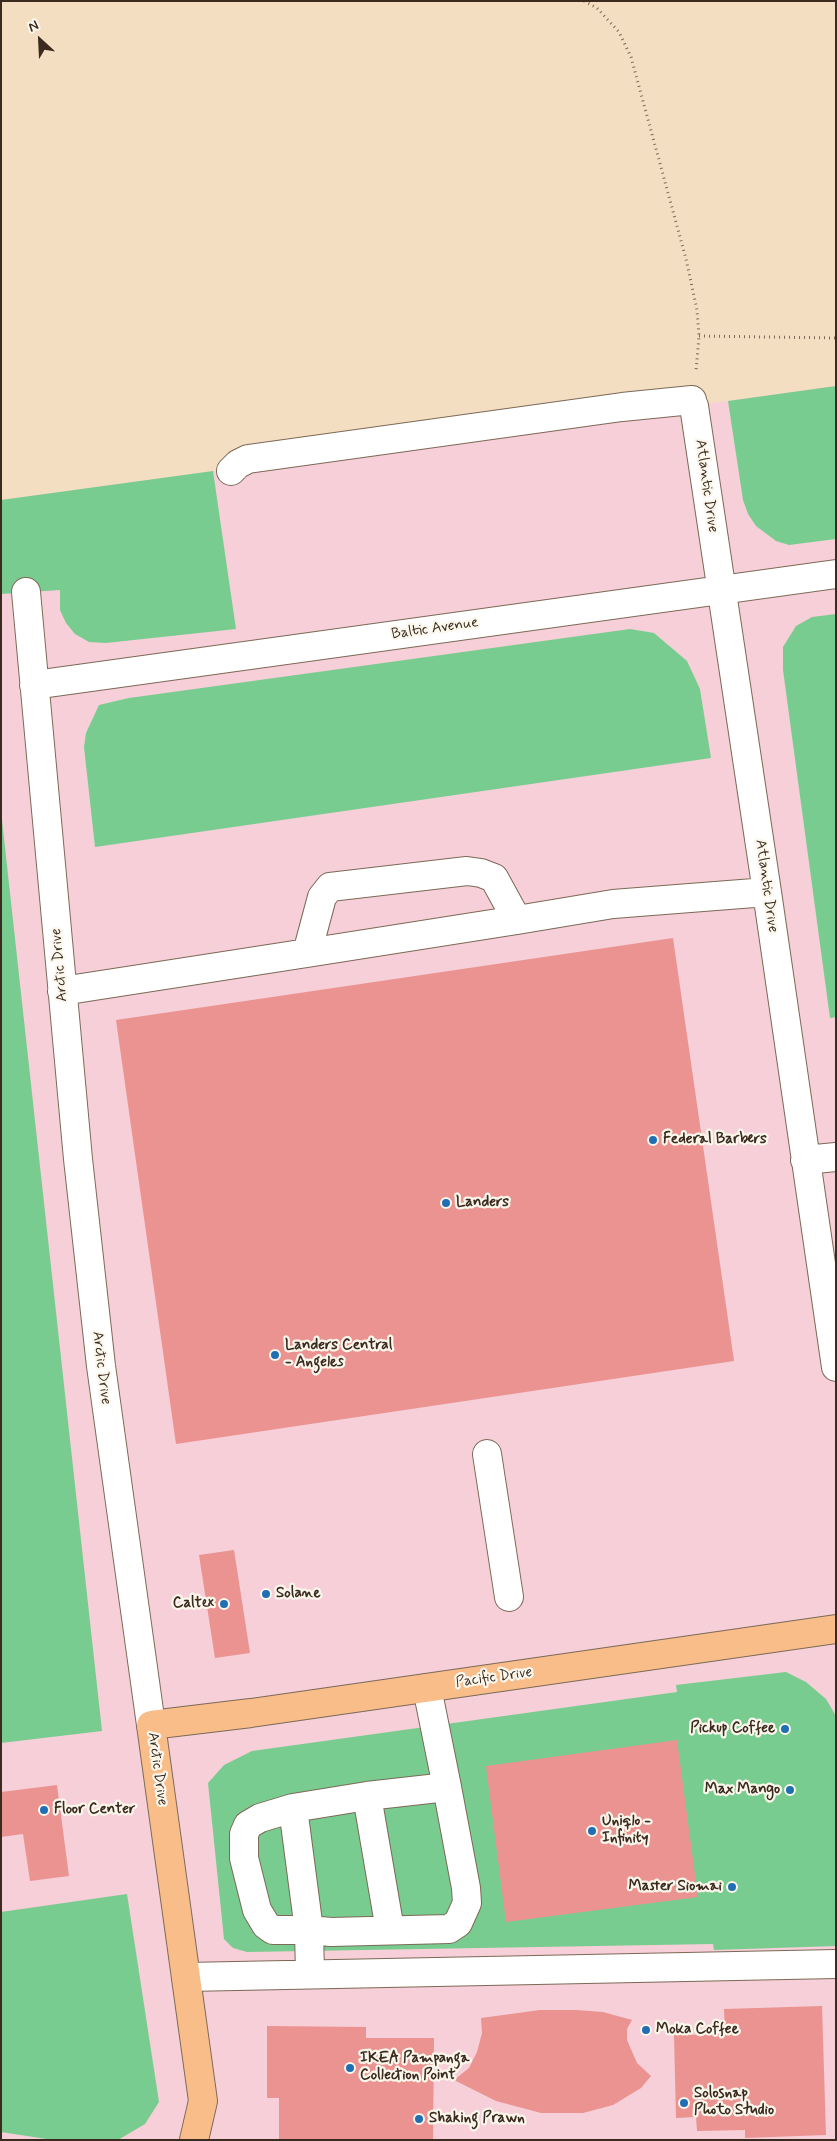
<!DOCTYPE html>
<html>
<head>
<meta charset="utf-8">
<style>
  body { margin:0 }
  #map { position:relative; width:837px; height:2141px; overflow:hidden; background:#f4dec1; font-family:Mynerve,sans-serif }
  canvas { display:block }
  .frame { position:absolute; inset:0; border:2px solid #3b2a1e; pointer-events:none }
  .north { position:absolute; left:15px; top:15px; width:50px; height:50px; -webkit-text-stroke:4px #fbf7ec; paint-order:stroke; rotate:335deg; font-size:14px; font-weight:700; line-height:20px; text-align:center; color:#3b2a1e }
  .north::after { content:''; display:block; margin:auto; width:18px; height:22px; background:#3b2a1e; clip-path:polygon(50% 0,100% 100%,50% 72%,0 100%) }
</style>
</head>
<body>
<div id="map">
<canvas width="837" height="2141"></canvas>
<div class="frame"></div>
<div class="north">N</div>
</div>
<script>
const context = document.querySelector('canvas').getContext('2d');
context.lineJoin = 'round';
function paint(path, color) { context.fillStyle = color; context.fill(path, 'evenodd'); }
const toPath = rows => new Path2D(rows.map(r => 'M' + r).join(''));
function strokePath(path, color, width, dash) { context.strokeStyle = color; context.lineWidth = width; context.lineCap = dash ? 'butt' : 'round'; context.setLineDash(dash || []); context.stroke(path); }
function label(font, color, halo, rows, align = 'center') {
  context.font = font + ' Mynerve,sans-serif'; context.lineWidth = 4.5; context.setLineDash([]); context.textBaseline = 'middle'; context.strokeStyle = halo; context.fillStyle = color; for (const [text, x, y, turn = 0] of rows) {
    context.save(); context.translate(x, y); context.rotate((+turn || 0) * Math.PI / 180); context.textAlign = isNaN(turn) ? turn : align; if (halo) context.strokeText(text, 0, 0); context.fillText(text, 0, 0); context.restore();
  }
}
paint(toPath([
  [836,386,836,2140,1,2140,1,500]
]), '#f6cfd8');
paint(toPath([
  [836,386,836,539,789,545,776,541,756,526,748,514,743,500,728,401],
  [213,471,236,629,106,643,89,642,75,634,66,623,60,610,60,590,1,594,1,500],
  [836,614,836,1017,830,1018,783,670,783,647,796,626,812,617],
  [630,629,654,633,687,661,700,689,711,758,95,847,84,747,86,733,99,705,129,698],
  [1,811,102,1731,1,1743],
  [786,1672,806,1682,826,1699,836,1716,836,1946,714,1950,713,1944,247,1952,233,1948,224,1939,208,1783,224,1765,252,1751,677,1692,676,1685],
  [127,1894,159,2102,145,2124,118,2140,53,2140,1,2132,1,1912]
]), '#79cc8f');
paint(toPath([
  [673,938,734,1361,176,1444,116,1020],
  [234,1550,250,1653,215,1658,199,1555],
  [677,1740,698,1897,506,1922,486,1766],
  [57,1785,69,1876,30,1881,23,1834,1,1837,1,1792],
  [822,2006,826,2135,745,2138,745,2130,697,2131,696,2117,676,2118,674,2035,725,2034,724,2009],
  [540,2010,576,2010,603,2012,632,2020,627,2029,627,2040,637,2063,651,2076,641,2088,613,2105,583,2113,541,2113,496,2101,454,2080,469,2068,477,2052,482,2033,481,2018],
  [267,2026,366,2027,366,2038,434,2038,433,2140,279,2140,279,2098,267,2098]
]), '#ea9391');
const minor = toPath([
  [694,406,767,892,836,1367],
  [231,471,238,464,248,459,622,407,692,400],
  [26,592,78,1159,101,1366,151,1725],
  [34,685,836,574],
  [307,953,517,920],
  [62,991,307,953,322,897,330,887,467,871,481,873,494,878,517,920,613,904,767,892],
  [805,1160,836,1157],
  [487,1454,509,1597],
  [427,1688,447,1787,466,1888,467,1903,458,1923,449,1929,331,1932,309,1930,293,1808,367,1796,447,1787],
  [367,1796,390,1930],
  [293,1808,260,1818,248,1825,244,1834,244,1858,257,1910,266,1925,273,1930,309,1930,310,1974],
  [186,1977,836,1964]
]);
const major = toPath([
  [194,2140,203,2101,151,1725,251,1713,836,1629]
]);
strokePath(minor, '#7c6957', 30);
strokePath(major, '#7c6957', 30);
strokePath(toPath([
  [584,1,597,8,619,32,631,57,686,259,697,310,699,336,696,371],
  [699,336,836,338]
]), '#7c6957', 3, [1, 4]);
strokePath(minor, '#fff', 28);
strokePath(major, '#f8bd89', 28);
for (const [x, y, r, color] of [
  [653,1140,5,"#1f6fb2"],
  [446,1203,5,"#1f6fb2"],
  [275,1355,5,"#1f6fb2"],
  [266,1594,5,"#1f6fb2"],
  [224,1604,5,"#1f6fb2"],
  [785,1729,5,"#1f6fb2"],
  [790,1790,5,"#1f6fb2"],
  [44,1810,5,"#1f6fb2"],
  [592,1831,5,"#1f6fb2"],
  [732,1887,5,"#1f6fb2"],
  [646,2030,5,"#1f6fb2"],
  [350,2068,5,"#1f6fb2"],
  [684,2103,5,"#1f6fb2"],
  [419,2119,5,"#1f6fb2"]
]) { const dot = new Path2D(); dot.arc(x, y, r, 0, 2 * Math.PI); context.fillStyle = color; context.fill(dot); strokePath(dot, '#fbf7ec', 2); }
label('15px', '#3b2a1e', '#fbf7ec', [
  ["Atlantic Drive",706,486,82],
  ["Baltic Avenue",435,629,-8],
  ["Atlantic Drive",766,886,82],
  ["Arctic Drive",60,965,-95],
  ["Arctic Drive",101,1368,83],
  ["Pacific Drive",494,1678,-8],
  ["Arctic Drive",157,1769,82]
]);
label('bold 15px', '#3b2a1e', '#fbf7ec', [
  ["Federal Barbers",663,1140],
  ["Landers",456,1203],
  ["Landers Central",285,1346],
  ["- Angeles",285,1363],
  ["Solane",276,1594],
  ["Caltex",214,1604,"right"],
  ["Pickup Coffee",775,1729,"right"],
  ["Max Mango",780,1790,"right"],
  ["Floor Center",54,1810],
  ["Uniqlo -",602,1822],
  ["Infinity",602,1839],
  ["Master Siomai",722,1887,"right"],
  ["Moka Coffee",656,2030],
  ["IKEA Pampanga",360,2059],
  ["Collection Point",360,2076],
  ["Solosnap",694,2094],
  ["Photo Studio",694,2111],
  ["Shaking Prawn",429,2119]
], 'left');
</script>
</body>
</html>
